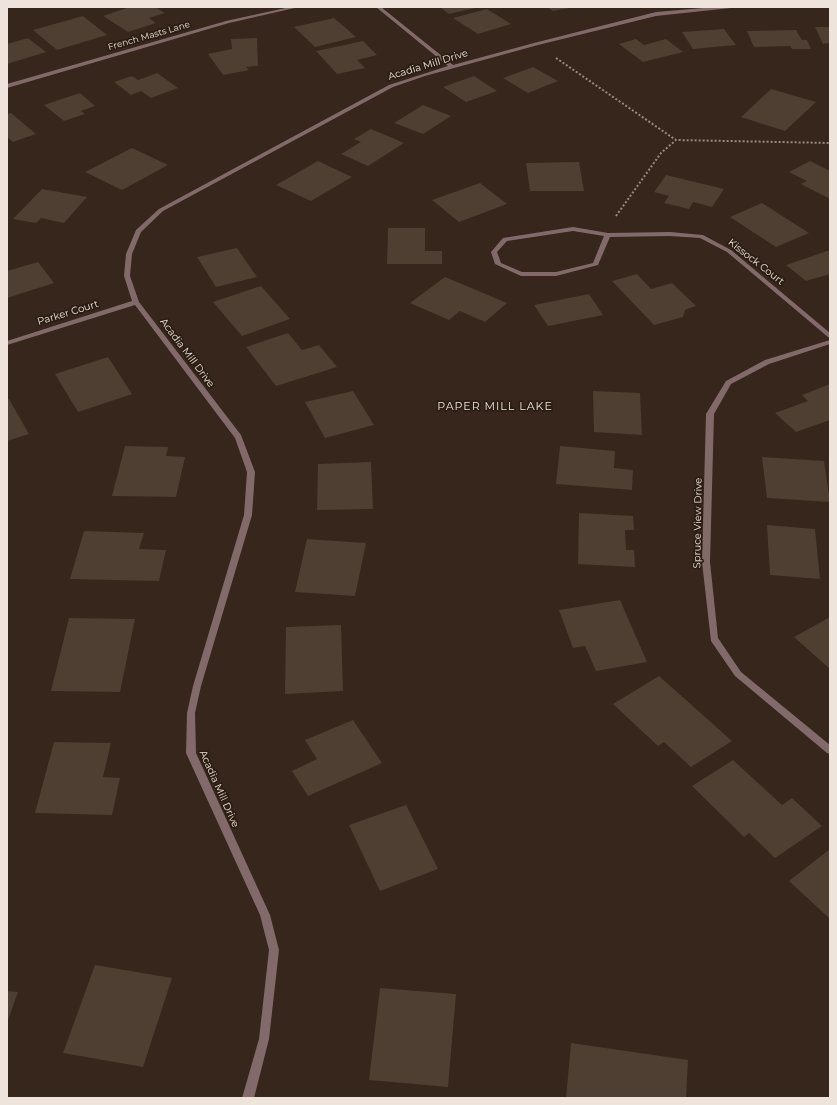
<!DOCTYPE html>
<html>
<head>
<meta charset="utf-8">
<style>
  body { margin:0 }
  #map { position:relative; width:837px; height:1105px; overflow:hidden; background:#36261b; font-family:Montserrat,sans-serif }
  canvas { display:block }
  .frame { position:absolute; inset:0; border:8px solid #eee4dc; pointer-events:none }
</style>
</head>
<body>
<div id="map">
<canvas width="837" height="1105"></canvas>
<div class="frame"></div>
</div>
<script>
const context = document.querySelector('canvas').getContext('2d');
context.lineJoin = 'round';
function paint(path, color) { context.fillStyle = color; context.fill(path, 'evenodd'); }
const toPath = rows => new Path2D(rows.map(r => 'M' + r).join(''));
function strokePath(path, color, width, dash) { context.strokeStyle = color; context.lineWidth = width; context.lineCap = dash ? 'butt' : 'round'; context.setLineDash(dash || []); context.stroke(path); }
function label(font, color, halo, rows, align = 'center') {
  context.font = font + ' Montserrat,sans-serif'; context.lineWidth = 3.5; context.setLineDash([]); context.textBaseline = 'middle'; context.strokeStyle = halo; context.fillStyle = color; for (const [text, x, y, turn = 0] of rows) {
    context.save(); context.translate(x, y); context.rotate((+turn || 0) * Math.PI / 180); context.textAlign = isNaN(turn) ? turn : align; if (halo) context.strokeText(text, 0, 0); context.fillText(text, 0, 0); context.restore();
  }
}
paint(toPath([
  [130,7,155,7,165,13,149,18,156,23,128,32,103,16],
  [440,7,475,7,475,8,449,14],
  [547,7,570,7,570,8,553,11],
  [487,9,511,24,478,34,453,18],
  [83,16,107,35,57,50,33,30],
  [334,18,356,37,315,47,294,27],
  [815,27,830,27,830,43,823,44],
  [724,29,736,45,693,49,682,32],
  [796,30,802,40,807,40,811,49,792,49,790,46,754,47,747,31],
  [28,38,46,52,7,64,7,44],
  [257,38,258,66,246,67,249,70,223,75,208,54,232,49,231,39],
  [636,39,644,45,666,39,683,52,643,62,619,44],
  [363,41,377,55,357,60,365,68,337,74,316,51],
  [533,67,558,81,528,93,503,78],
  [157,73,178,88,151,98,141,91,131,95,114,82,132,76,138,80],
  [474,76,497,91,466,102,443,87],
  [771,89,816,102,785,131,741,117],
  [80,93,95,106,81,111,85,114,64,121,44,105],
  [423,105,451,116,423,134,394,123],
  [11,113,36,134,13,142,7,137,7,114],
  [371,129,404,143,368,166,341,154,361,142,354,139],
  [132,148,168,165,122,190,85,172],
  [318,161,352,177,311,201,276,185],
  [810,161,828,170,830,170,830,199,801,184,807,181,789,172],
  [579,162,584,191,530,191,526,163],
  [666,175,724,189,712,207,693,202,689,209,664,203,669,196,654,192],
  [480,183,507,204,459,222,432,200],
  [42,189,87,197,64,223,41,218,36,223,13,219],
  [762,203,809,233,776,247,730,217],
  [388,228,425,228,425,251,442,251,442,264,387,264],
  [237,248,257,277,216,287,197,257],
  [830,250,830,274,806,281,786,265],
  [38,262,54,283,7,298,7,271],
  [637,274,651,289,672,283,696,306,685,310,683,317,654,325,612,281],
  [445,277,507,303,485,322,460,311,449,320,410,303],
  [261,286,290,319,242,336,213,302],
  [589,294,603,315,548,326,534,305],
  [288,333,302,350,319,345,337,367,276,386,246,347],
  [108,357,132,394,78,412,55,374],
  [830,384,830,420,796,432,775,413,808,401,802,395],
  [353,391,374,425,325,438,305,402],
  [593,391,640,393,642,435,594,432],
  [9,399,29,434,7,441,7,400],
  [125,446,168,447,166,456,185,457,176,497,112,496],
  [560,446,615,451,614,468,633,470,632,490,556,484],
  [762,457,824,461,830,502,767,498],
  [371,462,373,509,317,510,318,464],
  [579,513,633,516,634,530,625,530,626,550,634,550,635,567,578,564],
  [767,525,815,529,820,579,770,575],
  [84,531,144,533,139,549,166,550,159,581,70,579],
  [307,539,366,543,355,596,295,592],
  [620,600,647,662,596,671,585,646,573,648,559,610],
  [830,617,830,669,794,637],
  [69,618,135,619,120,692,51,691],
  [341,625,343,691,285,694,286,627],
  [659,676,732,741,691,767,664,742,658,746,613,704],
  [353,720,382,763,308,796,292,771,317,759,305,740],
  [54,742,111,743,103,777,120,778,112,815,35,813],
  [733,760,782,805,792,798,822,826,775,858,749,833,744,837,692,786],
  [406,805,438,869,380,891,349,825],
  [830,849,830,919,789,881],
  [95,965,172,978,143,1067,63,1053],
  [380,988,456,994,448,1087,369,1080],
  [7,991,18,992,7,1023],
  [571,1043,688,1060,686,1098,566,1098]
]), '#4e3f32');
strokePath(toPath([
  [556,58,676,140,830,143],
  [616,216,661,153,676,140]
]), '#988b82', 2, [2, 2]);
paint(toPath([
  [290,7,299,7,229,23,7,88,7,84,226,21,290,7],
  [376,7,381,7,453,65,534,43,656,12,715,7,733,7,731,8,656,16,538,45,425,76,393,87,163,211,141,232,132,254,130,276,139,302,241,435,255,472,252,515,201,686,195,713,196,753,270,915,279,950,269,1039,254,1098,242,1098,259,1039,269,950,260,915,186,753,187,713,193,686,244,515,247,472,235,438,135,305,7,345,7,341,132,301,124,276,126,254,136,230,159,209,389,85,448,66,376,7],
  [573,227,608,233,670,232,703,235,731,250,830,333,830,338,828,337,727,252,700,238,670,236,610,237,598,265,556,276,521,276,495,264,491,252,503,238,573,227],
  [573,231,604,236,593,263,556,272,522,272,501,263,497,252,507,241,573,231],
  [830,340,830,344,769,364,731,384,714,414,710,562,718,638,741,672,830,745,830,754,827,753,735,676,711,641,702,562,706,414,726,381,765,360,830,340]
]), '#826a6a');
label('9px', '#eee4dc', '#2b1d12', [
  ["French Masts Lane",149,36,-16]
]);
label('10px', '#eee4dc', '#2b1d12', [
  ["Acadia Mill Drive",428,65,-17],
  ["Kissock Court",756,262,38],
  ["Parker Court",68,313,-17],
  ["Acadia Mill Drive",187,353,53],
  ["Spruce View Drive",698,523,-89],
  ["Acadia Mill Drive",219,789,66]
]);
context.letterSpacing = '1px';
label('11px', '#eee4dc', '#2b1d12', [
  ["PAPER MILL LAKE",495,407]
]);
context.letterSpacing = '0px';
</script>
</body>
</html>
